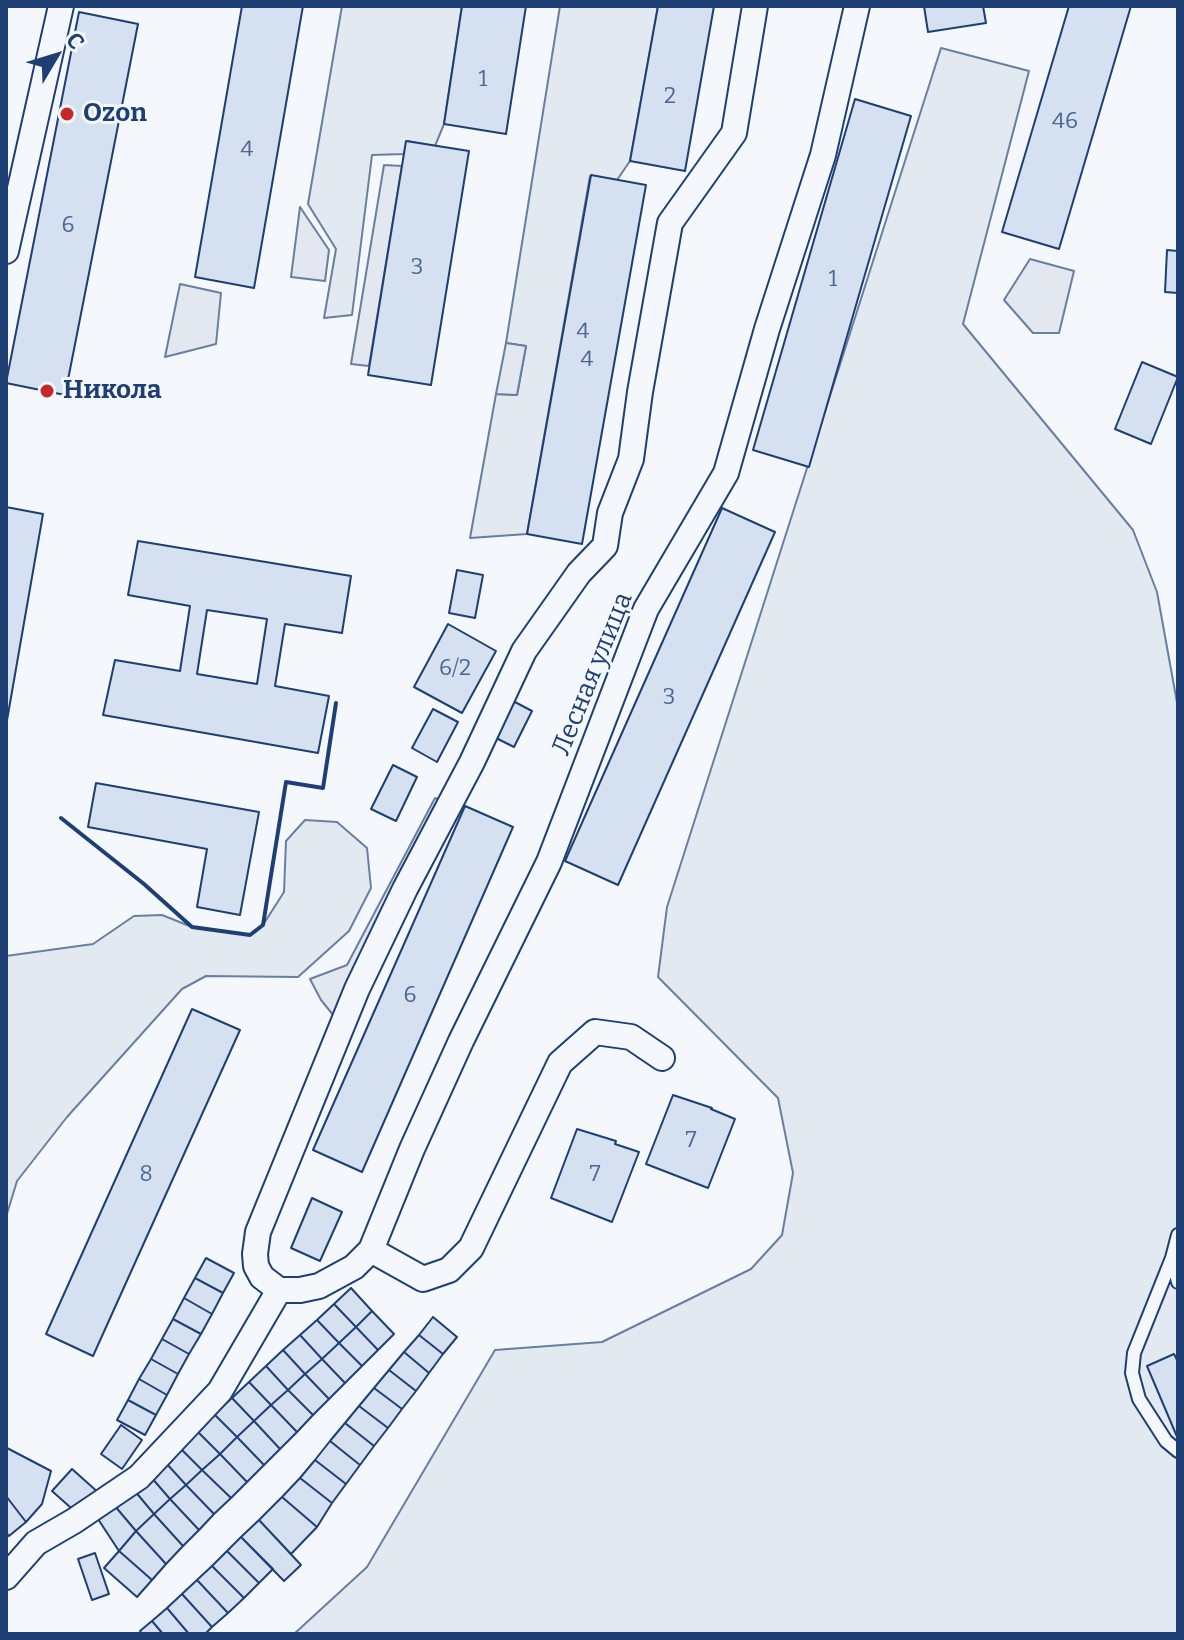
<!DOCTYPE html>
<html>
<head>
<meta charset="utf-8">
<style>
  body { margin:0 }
  #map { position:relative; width:1184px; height:1640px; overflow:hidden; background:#f4f7fb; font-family:Bitter,serif }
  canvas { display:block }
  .frame { position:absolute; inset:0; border:8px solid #1d3f73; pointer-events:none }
  .north { position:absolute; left:16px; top:16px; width:80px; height:80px; -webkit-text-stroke:6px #f4f7fb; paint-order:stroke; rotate:52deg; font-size:22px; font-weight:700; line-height:32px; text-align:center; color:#1d3f73 }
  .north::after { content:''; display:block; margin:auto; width:28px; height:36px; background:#1d3f73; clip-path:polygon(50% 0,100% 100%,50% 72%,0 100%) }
</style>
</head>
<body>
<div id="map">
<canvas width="1184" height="1640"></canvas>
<div class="frame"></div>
<div class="north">С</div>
</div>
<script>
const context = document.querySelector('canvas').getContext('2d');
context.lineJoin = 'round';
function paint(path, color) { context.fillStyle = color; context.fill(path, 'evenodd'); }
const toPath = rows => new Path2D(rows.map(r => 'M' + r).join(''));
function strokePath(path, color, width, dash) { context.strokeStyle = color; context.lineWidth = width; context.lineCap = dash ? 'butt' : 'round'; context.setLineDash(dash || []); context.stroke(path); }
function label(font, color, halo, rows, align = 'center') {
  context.font = font + ' Bitter,serif'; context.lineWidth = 6; context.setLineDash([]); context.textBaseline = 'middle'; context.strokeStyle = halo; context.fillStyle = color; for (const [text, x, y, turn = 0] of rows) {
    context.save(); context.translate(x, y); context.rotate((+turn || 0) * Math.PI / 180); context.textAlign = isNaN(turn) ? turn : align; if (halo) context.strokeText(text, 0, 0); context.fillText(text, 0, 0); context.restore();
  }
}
const green = toPath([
  [342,6,462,6,444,124,435,146,407,141,404,154,372,155,352,315,324,318,336,249,308,204,342,6],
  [560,6,658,6,630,161,617,180,590,176,527,534,470,538,496,394,517,395,526,346,506,343,560,6],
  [941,48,1029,71,963,324,1133,530,1157,592,1178,708,1178,1634,294,1634,367,1567,495,1350,602,1342,751,1269,782,1235,793,1173,778,1098,658,977,667,907,941,48],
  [305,820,337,822,367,848,371,888,349,931,298,977,206,976,182,989,67,1117,17,1181,6,1217,6,956,93,944,134,916,162,915,192,927,250,935,263,925,284,892,286,841,305,820]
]);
paint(green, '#e3e9f0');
strokePath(green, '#687fa3', 2);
const parking = toPath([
  [384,165,402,166,369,366,351,364,384,165],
  [300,207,329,250,325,281,291,277,300,207],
  [1030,259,1074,271,1059,333,1033,333,1004,300,1030,259],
  [180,284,221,293,216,344,165,357,180,284],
  [506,343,526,346,517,395,496,394,506,343],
  [435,798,450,804,342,1026,321,1000,310,979,347,965,435,798]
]);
paint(parking, '#e3e8f0');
strokePath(parking, '#687fa3', 2);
const building = toPath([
  [242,6,303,6,254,288,195,277,242,6],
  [462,6,526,6,506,134,444,124,462,6],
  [658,6,714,6,685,171,630,161,658,6],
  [924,6,983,6,986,23,928,32,924,6],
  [1069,6,1131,6,1059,249,1002,232,1069,6],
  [79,12,138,24,65,395,6,383,79,12],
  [855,99,911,116,809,467,753,450,855,99],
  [406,141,469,151,431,385,368,375,406,141],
  [591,175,646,185,582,544,527,534,591,175],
  [1167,250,1178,251,1178,293,1165,292,1167,250],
  [1142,362,1178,377,1151,444,1115,429,1142,362],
  [6,507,43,514,6,726,6,507],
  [722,508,775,532,618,885,565,861,722,508],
  [138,541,351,576,342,633,285,624,275,686,329,696,318,753,103,715,115,660,180,671,190,606,128,595,138,541],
  [207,610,267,619,257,684,197,674,207,610],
  [457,570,483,575,475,618,449,613,457,570],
  [448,624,496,651,462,713,414,687,448,624],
  [513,701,532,711,514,747,494,737,513,701],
  [433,709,458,722,437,762,412,748,433,709],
  [393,765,417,777,396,821,371,809,393,765],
  [96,783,259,812,240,915,197,907,207,849,88,827,96,783],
  [465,806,513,827,362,1172,313,1150,465,806],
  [192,1009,240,1030,93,1356,46,1334,192,1009],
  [673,1095,712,1108,711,1109,735,1119,708,1188,646,1164,673,1095],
  [577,1129,616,1141,615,1144,639,1152,612,1222,551,1198,577,1129],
  [312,1198,342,1212,320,1261,291,1248,312,1198],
  [206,1258,234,1273,223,1293,195,1278,206,1258],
  [195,1278,223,1293,212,1314,184,1298,195,1278],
  [351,1288,372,1311,356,1327,334,1304,351,1288],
  [184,1298,212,1314,201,1334,173,1319,184,1298],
  [334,1304,356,1327,339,1343,317,1320,334,1304],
  [372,1311,394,1334,378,1350,356,1327,372,1311],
  [433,1317,457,1337,443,1354,419,1335,433,1317],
  [173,1319,201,1334,189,1354,162,1339,173,1319],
  [317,1320,339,1343,322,1359,300,1335,317,1320],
  [356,1327,378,1350,362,1366,339,1343,356,1327],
  [300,1335,322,1359,305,1374,283,1350,300,1335],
  [419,1335,443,1354,429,1373,404,1352,419,1335],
  [162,1339,189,1354,178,1374,151,1359,162,1339],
  [339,1343,362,1366,345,1383,322,1359,339,1343],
  [283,1350,305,1374,288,1390,266,1366,283,1350],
  [404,1352,429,1373,416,1391,389,1370,404,1352],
  [1174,1354,1178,1362,1178,1439,1147,1366,1174,1354],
  [151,1359,178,1374,167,1395,139,1379,151,1359],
  [322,1359,345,1383,329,1399,305,1374,322,1359],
  [266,1366,288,1390,271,1405,249,1382,266,1366],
  [389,1370,416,1391,402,1409,374,1388,389,1370],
  [305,1374,329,1399,313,1415,288,1390,305,1374],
  [139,1379,167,1395,156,1415,128,1400,139,1379],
  [249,1382,271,1405,254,1421,232,1398,249,1382],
  [374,1388,402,1409,388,1428,359,1406,374,1388],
  [288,1390,313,1415,297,1432,271,1405,288,1390],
  [232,1398,254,1421,237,1437,214,1414,232,1398],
  [128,1400,156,1415,145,1435,117,1420,128,1400],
  [271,1405,297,1432,280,1449,254,1421,271,1405],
  [359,1406,388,1428,374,1446,345,1423,359,1406],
  [214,1414,237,1437,220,1454,197,1431,214,1414],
  [254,1421,280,1449,264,1465,237,1437,254,1421],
  [345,1423,374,1446,360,1465,330,1441,345,1423],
  [121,1425,142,1440,122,1469,101,1454,121,1425],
  [197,1431,220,1454,202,1470,180,1448,197,1431],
  [237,1437,264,1465,247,1482,220,1454,237,1437],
  [330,1441,360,1465,346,1484,315,1460,330,1441],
  [7,1448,51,1471,42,1504,26,1522,6,1496,7,1448],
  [180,1448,202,1470,186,1485,166,1463,180,1448],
  [220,1454,247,1482,231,1498,202,1470,220,1454],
  [315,1460,346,1484,332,1503,300,1478,315,1460],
  [166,1463,186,1485,170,1499,151,1477,166,1463],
  [72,1469,100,1494,80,1516,52,1491,72,1469],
  [202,1470,231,1498,214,1514,186,1485,202,1470],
  [151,1477,170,1499,154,1514,134,1490,151,1477],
  [300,1478,332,1503,317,1527,282,1497,300,1478],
  [186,1485,214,1514,199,1530,170,1499,186,1485],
  [134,1490,154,1514,136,1531,114,1505,134,1490],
  [6,1496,26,1522,9,1536,6,1532,6,1496],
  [282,1497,317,1527,291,1554,259,1520,282,1497],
  [170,1499,199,1530,183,1546,154,1514,170,1499],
  [114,1505,136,1531,119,1551,96,1516,114,1505],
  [154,1514,183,1546,166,1564,136,1531,154,1514],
  [259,1520,301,1565,284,1581,241,1537,259,1520],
  [136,1531,166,1564,152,1580,119,1551,136,1531],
  [241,1537,273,1569,259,1583,227,1551,241,1537],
  [119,1551,152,1580,137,1597,104,1568,119,1551],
  [227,1551,259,1583,244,1598,212,1566,227,1551],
  [95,1553,109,1594,92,1600,78,1559,95,1553],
  [212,1566,244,1598,228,1613,197,1580,212,1566],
  [197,1580,228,1613,212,1627,182,1594,197,1580],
  [182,1594,212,1627,205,1634,189,1634,167,1608,182,1594],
  [167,1608,189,1634,163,1634,152,1621,167,1608],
  [152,1621,163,1634,142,1634,140,1631,152,1621]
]);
paint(building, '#d5e0f0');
strokePath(building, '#1d3f73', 2);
const lane = toPath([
  [1178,1235,1172,1258,1178,1282],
  [1172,1258,1134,1353,1132,1373,1139,1399,1166,1441,1178,1451]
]);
const street = toPath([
  [755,6,734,133,670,223,640,392,631,459,610,513,605,546,579,573,524,651,472,762,405,889,357,989,258,1232,255,1254,256,1266,262,1277,279,1290,300,1290,319,1286,354,1267,371,1250,412,1149,461,1041,549,862,646,609,726,473,767,329,823,155,857,6],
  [6,251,61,6],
  [371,1250,423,1279,449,1270,471,1248,560,1063,595,1032,631,1037,662,1058],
  [6,1577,36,1543,74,1521,139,1477,220,1391,279,1290]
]);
strokePath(lane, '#1d3f73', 16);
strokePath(street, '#1d3f73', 28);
strokePath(lane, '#f4f7fb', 12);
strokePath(street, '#f4f7fb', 24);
strokePath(toPath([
  [61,818,144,884,192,927,250,935,263,925,286,782,323,788,336,703]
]), '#1d3f73', 4);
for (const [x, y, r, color] of [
  [67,114,8,"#c62828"],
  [47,391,8,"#c62828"]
]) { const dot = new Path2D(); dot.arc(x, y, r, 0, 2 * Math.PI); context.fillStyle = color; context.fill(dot); strokePath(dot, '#f4f7fb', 3); }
label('22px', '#4b6792', null, [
  ["1",483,80],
  ["2",670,97],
  ["46",1065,122],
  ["4",247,150],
  ["6",68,226],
  ["3",417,268],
  ["1",833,280],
  ["4",583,332],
  ["4",587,360],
  ["6/2",455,669],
  ["3",669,698],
  ["6",410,996],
  ["7",691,1141],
  ["8",146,1175],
  ["7",595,1175]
]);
label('bold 26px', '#1d3f73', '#f4f7fb', [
  ["Ozon",83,114],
  ["Никола",63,391]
], 'left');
label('26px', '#1d3f73', '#f4f7fb', [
  ["Лесная улица",593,674,-68]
]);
</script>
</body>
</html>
